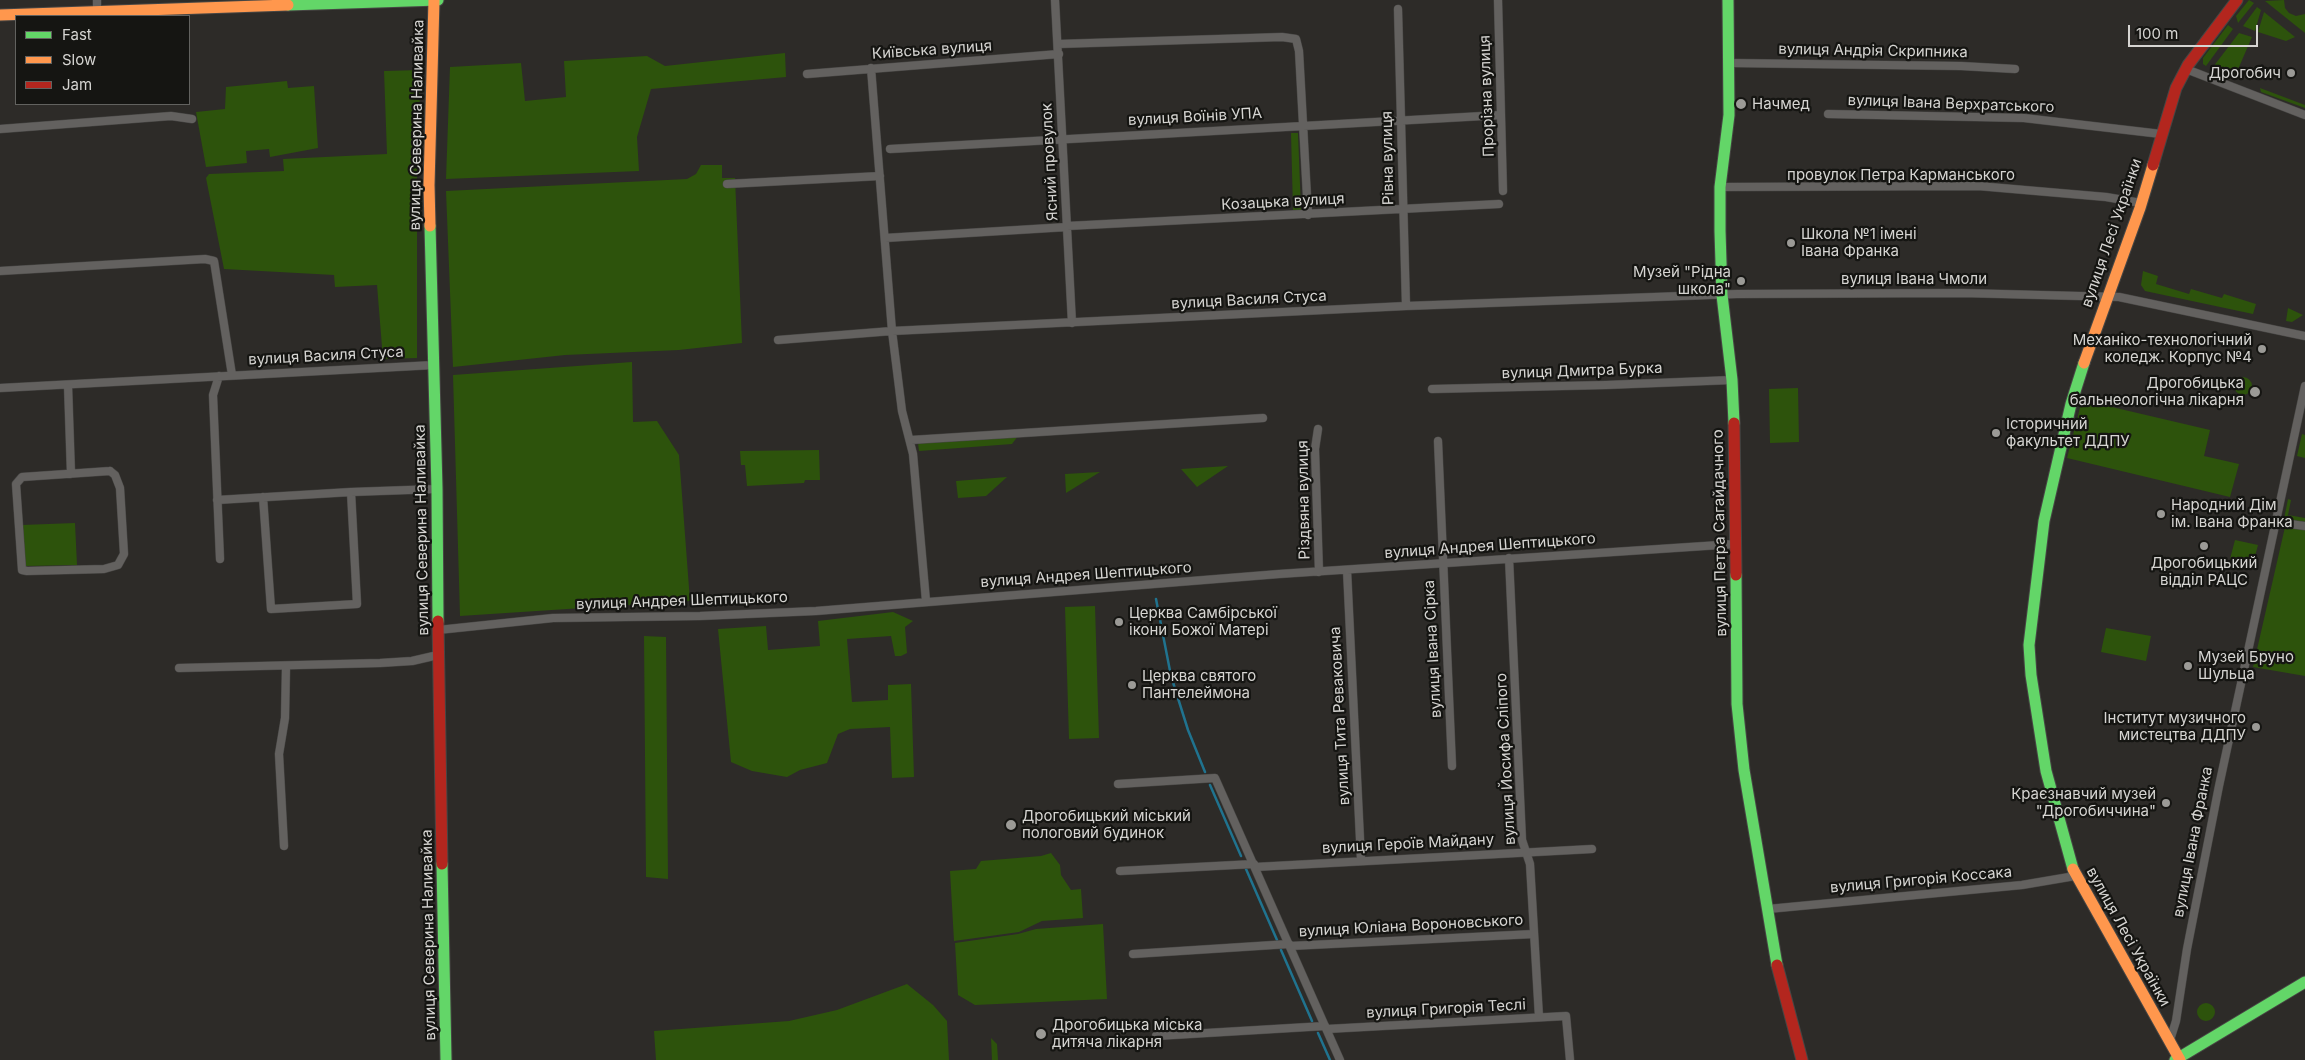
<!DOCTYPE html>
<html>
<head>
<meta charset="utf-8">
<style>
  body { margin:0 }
  #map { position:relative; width:2305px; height:1060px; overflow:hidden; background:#2d2b28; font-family:Inter,sans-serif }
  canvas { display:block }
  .legend { position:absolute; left:15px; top:15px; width:175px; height:90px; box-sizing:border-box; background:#151512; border:1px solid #62625f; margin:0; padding:6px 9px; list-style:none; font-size:15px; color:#d6d5d2 }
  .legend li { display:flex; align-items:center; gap:10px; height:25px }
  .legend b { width:25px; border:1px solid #62625f }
  .scale { position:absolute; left:2128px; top:25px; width:130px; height:22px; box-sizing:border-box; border:2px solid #d6d5d2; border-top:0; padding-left:6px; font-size:15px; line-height:18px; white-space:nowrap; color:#d6d5d2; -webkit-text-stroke:4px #151512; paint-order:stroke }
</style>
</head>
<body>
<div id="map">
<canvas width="2305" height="1060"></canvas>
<ul class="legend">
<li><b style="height:6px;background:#63d668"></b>Fast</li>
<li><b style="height:6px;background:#ff974d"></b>Slow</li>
<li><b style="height:6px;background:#b3261e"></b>Jam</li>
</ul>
<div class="scale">100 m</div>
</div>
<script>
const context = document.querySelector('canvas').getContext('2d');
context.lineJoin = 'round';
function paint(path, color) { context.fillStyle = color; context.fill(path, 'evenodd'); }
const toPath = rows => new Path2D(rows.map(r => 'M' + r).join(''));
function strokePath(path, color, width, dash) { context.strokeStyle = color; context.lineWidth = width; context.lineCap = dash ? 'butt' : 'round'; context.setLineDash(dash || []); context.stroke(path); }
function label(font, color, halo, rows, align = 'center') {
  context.font = font + ' Inter,sans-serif'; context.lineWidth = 4.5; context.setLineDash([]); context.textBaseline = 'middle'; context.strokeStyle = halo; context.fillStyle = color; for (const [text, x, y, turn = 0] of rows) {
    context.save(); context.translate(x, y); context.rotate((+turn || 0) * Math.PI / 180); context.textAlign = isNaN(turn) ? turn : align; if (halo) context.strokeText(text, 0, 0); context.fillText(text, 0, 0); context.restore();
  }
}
paint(toPath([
  [2249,0,2254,3,2238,23,2236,16],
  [2284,0,2285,8,2289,13,2296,16,2305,14,2305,33,2265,1],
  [2257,7,2261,10,2255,31,2243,26],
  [2264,12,2295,37,2286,41,2258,32],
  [2228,25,2233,29,2206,66,2203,64,2203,58],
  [2239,33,2252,37,2236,74,2213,67],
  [785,53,786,77,651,89,637,137,639,171,446,179,450,67,521,63,525,101,566,97,564,61,647,56,665,66],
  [421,70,417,166,417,358,383,359,377,285,335,287,334,275,224,269,206,178,209,174,284,171,283,159,387,154,384,71],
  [287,81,288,88,314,86,318,148,270,157,269,149,246,151,247,163,206,167,196,112,225,109,226,87],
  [2260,88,2305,105,2305,108,2261,92],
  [1291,133,1298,133,1301,210,1293,210],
  [701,165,722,165,722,178,735,178,742,343,679,350,565,355,453,367,446,191,687,179,696,174],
  [2143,271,2158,276,2156,284,2189,294,2191,289,2222,298,2224,294,2256,304,2253,314,2145,291,2141,285],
  [2288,308,2303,315,2292,322,2286,321],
  [632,362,633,422,657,421,679,455,690,601,460,616,453,375],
  '2234 386a9 9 0 1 1 18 0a9 9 0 1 1-18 0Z',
  [1798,388,1799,442,1770,443,1769,389],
  [2082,400,2210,430,2204,456,2239,464,2230,497,2067,458],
  [2302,434,2305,435,2305,458,2297,456],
  [1018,436,1012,444,919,451,918,443],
  [819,450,820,480,805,480,804,483,747,486,745,465,741,465,740,451],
  [1228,466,1197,487,1181,469],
  [1100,472,1066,493,1065,474],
  [1007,477,986,496,958,498,956,481],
  [2288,499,2291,500,2288,515,2305,518,2305,522,2284,519],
  [75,523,77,565,25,566,22,525],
  [2285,527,2305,530,2305,676,2253,667],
  [2235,540,2258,545,2253,564,2230,559],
  [1095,606,1099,738,1069,739,1065,607],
  [893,612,913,621,905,627,907,653,901,656,895,656,891,636,847,639,852,702,888,700,888,685,911,684,914,777,892,778,890,727,850,729,838,734,827,763,800,770,787,777,752,771,731,762,718,629,766,626,768,650,820,646,818,621],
  [2106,628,2151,636,2146,661,2101,652],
  [644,636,666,637,668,879,646,877],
  [1051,853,1060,865,1061,875,1071,890,1081,889,1083,918,1042,921,1019,932,954,941,950,871,976,869,981,861,1041,856],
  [1103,924,1107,999,975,1005,958,995,955,943,1018,934,1036,929],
  [907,984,933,1005,947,1021,949,1060,656,1060,654,1031,789,1021,837,1010],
  '2197 1012a9 9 0 1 1 18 0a9 9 0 1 1-18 0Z',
  [991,1038,997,1044,998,1060,992,1060]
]), '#2d530c');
strokePath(toPath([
  [1156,599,1171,676,1188,730,1205,772],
  [1210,785,1241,856],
  [1246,869,1277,940],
  [1281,950,1312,1021],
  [1318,1033,1330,1060]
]), '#20738f', 2.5);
const street = toPath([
  [97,0,97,13],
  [1055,0,1072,323],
  [1498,0,1503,191],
  [1398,9,1406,306],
  [1058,44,1282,37,1296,39,1299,51,1308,215],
  [1730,63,1961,66,2015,69],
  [871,68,892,331,902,411,913,454,926,601],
  [2186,69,2305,115],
  [807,74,1059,54],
  [1828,114,2024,118,2161,134],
  [0,129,171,116,192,119],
  [890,149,1501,115],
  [727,184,880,176],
  [1720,187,1978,186,2106,197,2141,203],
  [1067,226,1499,204],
  [885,238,1067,227],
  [0,271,205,259,214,261,232,375],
  [778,340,892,331,1406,306,1737,294,1962,293,2119,297,2305,336],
  [219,376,213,395,220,559],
  [68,385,71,474],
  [0,388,434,365],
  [1432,389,1606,385,1732,380],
  [1318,429,1315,449,1319,572],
  [911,440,1263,418],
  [1438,441,1452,766],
  [110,471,115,475,120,488,124,554,118,565,104,569,27,571,22,570,16,484,22,477,110,471],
  [263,497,271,609,357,604,351,492],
  [217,500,351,492,437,489],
  [2290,524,2305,526],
  [1509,558,1522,840,1530,864,1539,1017],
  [1347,570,1361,860],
  [438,630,553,618,700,616,816,611,1279,574,1735,544],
  [179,668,380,663,412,661,438,655],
  [1118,784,1215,778,1340,1060],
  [284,846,279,754,285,718,286,667],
  [1255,867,1592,849],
  [1120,871,1254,864],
  [1768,909,2022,885,2075,876],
  [1290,946,1534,934],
  [1133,954,1289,944],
  [1327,1029,1566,1016,1570,1060],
  [1156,1036,1325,1026],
  [2170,1040,2176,1021,2187,949,2219,786,2305,386]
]);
const fast = toPath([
  [1728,0,1729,115,1720,187,1720,231,1722,295,1732,380,1734,423],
  [288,5,438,0],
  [430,226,437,489,438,621],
  [1736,575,1737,704,1744,770,1777,965],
  [442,864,446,1060],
  [2073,869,2046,771,2031,675,2029,645,2044,521,2071,404,2084,363],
  [2175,1060,2305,982]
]);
const slow = toPath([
  [0,15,288,5],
  [430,226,429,185,434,0],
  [2084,363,2140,208,2153,165],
  [2073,869,2180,1060]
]);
const jam = toPath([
  [2153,165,2176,88,2188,65,2237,0],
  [1734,423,1736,575],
  [438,621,442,864],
  [1777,965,1802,1060]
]);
strokePath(street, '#474644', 9);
strokePath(fast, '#474644', 13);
strokePath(slow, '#474644', 13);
strokePath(jam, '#474644', 13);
strokePath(street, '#63615f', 8);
strokePath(fast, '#63d668', 11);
strokePath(slow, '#ff974d', 11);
strokePath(jam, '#b3261e', 11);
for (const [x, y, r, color] of [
  [2291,73,5,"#9b9a96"],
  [1741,104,6,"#9b9a96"],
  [1791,243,5,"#9b9a96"],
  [1741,281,5,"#9b9a96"],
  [2262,349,5,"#9b9a96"],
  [2255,392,6,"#9b9a96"],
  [1996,433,5,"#9b9a96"],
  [2161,514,5,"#9b9a96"],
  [2204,546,5,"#9b9a96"],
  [1119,622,5,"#9b9a96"],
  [2188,666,5,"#9b9a96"],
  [1132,685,5,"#9b9a96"],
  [2256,727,5,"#9b9a96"],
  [2166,803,5,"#9b9a96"],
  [1011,825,6,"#9b9a96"],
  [1041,1034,6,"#9b9a96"]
]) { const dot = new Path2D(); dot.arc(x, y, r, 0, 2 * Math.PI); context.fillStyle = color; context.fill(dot); strokePath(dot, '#151512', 2); }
label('15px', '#d6d5d2', '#151512', [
  ["Київська вулиця",932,50,-4],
  ["вулиця Андрія Скрипника",1873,51,1],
  ["Прорізна вулиця",1487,96,-92],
  ["вулиця Івана Верхратського",1951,104,2],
  ["вулиця Воїнів УПА",1195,117,-3],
  ["вулиця Северина Наливайка",417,125,-89],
  ["Рівна вулиця",1388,158,-91],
  ["Ясний провулок",1050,162,-93],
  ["провулок Петра Карманського",1901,175],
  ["Козацька вулиця",1283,202,-3],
  ["вулиця Лесі Українки",2112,233,-71],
  ["вулиця Івана Чмоли",1914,279],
  ["вулиця Василя Стуса",1249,300,-3],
  ["вулиця Василя Стуса",326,356,-3],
  ["вулиця Дмитра Бурка",1582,371,-2],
  ["Різдвяна вулиця",1304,500,-91],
  ["вулиця Северина Наливайка",422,530,-91],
  ["вулиця Петра Сагайдачного",1720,533,-91],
  ["вулиця Андрея Шептицького",1490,546,-4],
  ["вулиця Андрея Шептицького",1086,575,-4],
  ["вулиця Андрея Шептицького",682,601,-2],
  ["вулиця Івана Сірка",1433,649,-93],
  ["вулиця Тита Реваковича",1340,716,-93],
  ["вулиця Йосифа Сліпого",1506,759,-93],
  ["вулиця Івана Франка",2193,842,-79],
  ["вулиця Героїв Майдану",1408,844,-3],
  ["вулиця Григорія Коссака",1921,880,-5],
  ["вулиця Юліана Вороновського",1411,926,-3],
  ["вулиця Северина Наливайка",429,935,-91],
  ["вулиця Лесі Українки",2128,937,61],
  ["вулиця Григорія Теслі",1446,1009,-3]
]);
label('15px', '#d6d5d2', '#151512', [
  ["Дрогобич",2281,73,"right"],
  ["Начмед",1752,104],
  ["Школа №1 імені",1801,234],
  ["Івана Франка",1801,251],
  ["Музей \"Рідна",1731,272,"right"],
  ["школа\"",1731,289,"right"],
  ["Механіко-технологічний",2252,340,"right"],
  ["коледж. Корпус №4",2252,357,"right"],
  ["Дрогобицька",2244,383,"right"],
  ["бальнеологічна лікарня",2244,400,"right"],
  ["Історичний",2006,424],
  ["факультет ДДПУ",2006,441],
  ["Народний Дім",2171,505],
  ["ім. Івана Франка",2171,522],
  ["Дрогобицький",2204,563,"center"],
  ["відділ РАЦС",2204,580,"center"],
  ["Церква Самбірської",1129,613],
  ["ікони Божої Матері",1129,630],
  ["Музей Бруно",2198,657],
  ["Шульца",2198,674],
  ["Церква святого",1142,676],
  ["Пантелеймона",1142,693],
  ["Інститут музичного",2246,718,"right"],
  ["мистецтва ДДПУ",2246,735,"right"],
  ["Краєзнавчий музей",2156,794,"right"],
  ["\"Дрогобиччина\"",2156,811,"right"],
  ["Дрогобицький міський",1022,816],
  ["пологовий будинок",1022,833],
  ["Дрогобицька міська",1052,1025],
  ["дитяча лікарня",1052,1042]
], 'left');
</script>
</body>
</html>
